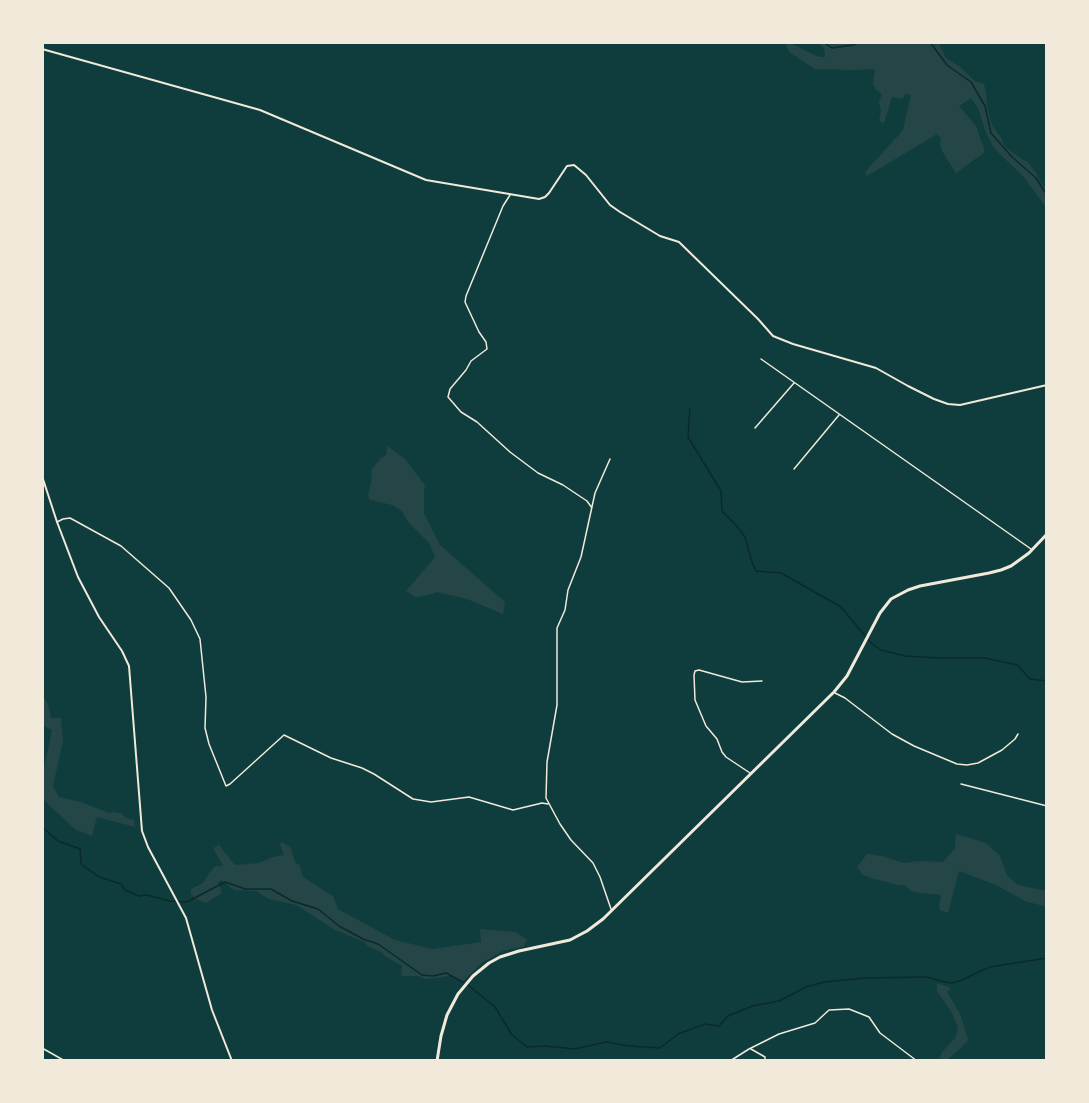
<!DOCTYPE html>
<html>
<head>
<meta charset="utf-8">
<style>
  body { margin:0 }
  #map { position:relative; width:1089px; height:1103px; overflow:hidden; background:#0f3d3e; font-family:Arial,sans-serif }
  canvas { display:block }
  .frame { position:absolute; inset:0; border:44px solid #f1e9da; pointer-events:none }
</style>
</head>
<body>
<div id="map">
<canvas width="1089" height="1103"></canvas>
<div class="frame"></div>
</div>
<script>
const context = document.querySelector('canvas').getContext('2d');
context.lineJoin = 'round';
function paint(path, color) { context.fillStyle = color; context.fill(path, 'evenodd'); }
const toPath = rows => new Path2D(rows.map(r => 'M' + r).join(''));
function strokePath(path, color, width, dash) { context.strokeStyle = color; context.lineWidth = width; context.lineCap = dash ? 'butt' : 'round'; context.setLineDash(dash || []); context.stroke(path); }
paint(toPath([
  [788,42,819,57,825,57,824,48,817,42,938,42,946,58,960,67,975,81,984,84,986,92,987,107,992,125,1002,139,1004,146,1023,160,1028,162,1037,174,1038,178,1047,190,1047,209,1024,177,1006,160,994,148,985,130,978,108,971,98,959,106,976,126,985,152,956,173,942,151,940,144,941,138,937,134,867,176,865,172,903,130,911,95,905,94,903,99,892,97,884,123,879,121,881,111,879,102,882,94,876,90,873,84,875,69,855,70,815,69,789,52,786,45],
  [387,446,405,459,425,485,424,490,424,513,440,545,505,602,503,614,467,599,437,592,429,595,415,597,406,591,435,557,430,544,408,522,402,511,392,505,370,500,368,496,371,482,372,469,380,459,386,455],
  [42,695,48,704,51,718,61,718,63,741,53,786,59,797,81,802,109,813,115,812,122,814,126,818,134,820,135,827,97,817,92,836,76,830,48,804,42,796,42,777,52,730,42,725],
  [956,834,986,843,1000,856,1007,875,1018,885,1047,891,1047,907,1025,901,996,885,959,871,948,913,940,910,939,907,941,895,913,892,904,885,898,885,871,878,863,875,857,867,867,854,882,856,904,863,920,861,943,862,955,848],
  [282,842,291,848,295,862,300,866,303,877,333,896,338,909,395,940,433,949,481,942,480,929,516,932,527,940,524,946,503,951,483,962,462,982,450,976,426,979,417,976,401,976,402,966,385,956,383,953,368,946,364,942,335,930,296,905,269,899,256,891,234,890,221,880,218,882,222,893,206,903,196,899,191,894,191,889,203,883,210,872,216,866,223,866,213,848,219,845,235,865,259,863,273,857,284,855,280,844],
  [937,983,951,988,947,992,960,1014,968,1039,967,1042,946,1061,938,1061,942,1052,956,1037,958,1027,952,1013,937,991]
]), '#244646');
strokePath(toPath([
  [823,42,832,48,853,45,860,42],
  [930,42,947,65,971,82,985,106,991,133,1012,157,1036,178,1047,195],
  [690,408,688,437,721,491,722,511,736,525,745,537,752,562,756,571,781,573,841,607,870,642,881,650,905,656,939,658,985,658,1017,665,1030,679,1047,681],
  [42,827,58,841,80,849,81,864,99,877,121,884,125,890,139,896,147,895,170,901,187,902,225,882,245,889,271,889,292,901,318,909,339,926,363,939,378,944,422,975,433,976,446,973,463,982],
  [468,985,495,1007,512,1035,527,1047,545,1046,575,1049,606,1042,629,1046,660,1048,678,1034,686,1031,705,1024,719,1026,728,1016,752,1006,779,1001,806,987,824,982,865,978,927,977,940,981,952,983,965,979,976,973,990,967,1047,958]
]), '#0a2a2b', 1.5);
strokePath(toPath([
  [510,195,503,206,466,296,465,302,479,332,486,342,487,349,471,361,466,370,450,389,448,397,461,412,477,422,510,452,538,473,563,485,587,501,592,508],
  [761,359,1031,549],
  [755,428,794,383],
  [610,459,595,493,581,557,568,590,565,610,557,628,557,705,547,762,546,798,560,824,571,840,593,863,600,877,611,909],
  [794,469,839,415],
  [57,522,63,519,70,518,121,546,169,588,191,620,200,639,206,697,205,728,209,744,226,786,230,784,284,735,331,758,362,768,374,774,413,799,431,802,469,797,513,810,542,803,548,804],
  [835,693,845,698,892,734,914,746,957,764,967,765,978,763,1002,750,1015,739,1018,734],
  [750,773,726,757,722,752,717,739,706,726,695,700,694,675,695,671,699,670,742,682,762,681],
  [961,784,1047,806],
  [42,1048,65,1061],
  [751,1049,765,1057,765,1061],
  [730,1061,749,1049,779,1034,815,1023,829,1010,849,1009,869,1017,880,1033,917,1061]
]), '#f1e9da', 1.5);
strokePath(toPath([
  [42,49,260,110,426,180,539,199,545,197,549,193,567,166,574,165,586,175,610,205,620,212,660,236,679,242,758,319,773,336,793,344,876,368,908,386,934,399,948,404,960,405,1047,385]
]), '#f1e9da', 2);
strokePath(toPath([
  [42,476,57,522,78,577,99,617,122,651,129,666,142,831,148,847,186,918,212,1010,232,1061]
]), '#f1e9da', 2);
strokePath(toPath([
  [437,1061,441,1036,447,1015,458,994,473,976,489,963,500,957,519,951,570,940,587,931,603,919,834,692,847,676,880,613,891,599,908,590,920,586,989,573,1001,570,1011,566,1029,553,1047,534]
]), '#f1e9da', 3);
</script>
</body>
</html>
